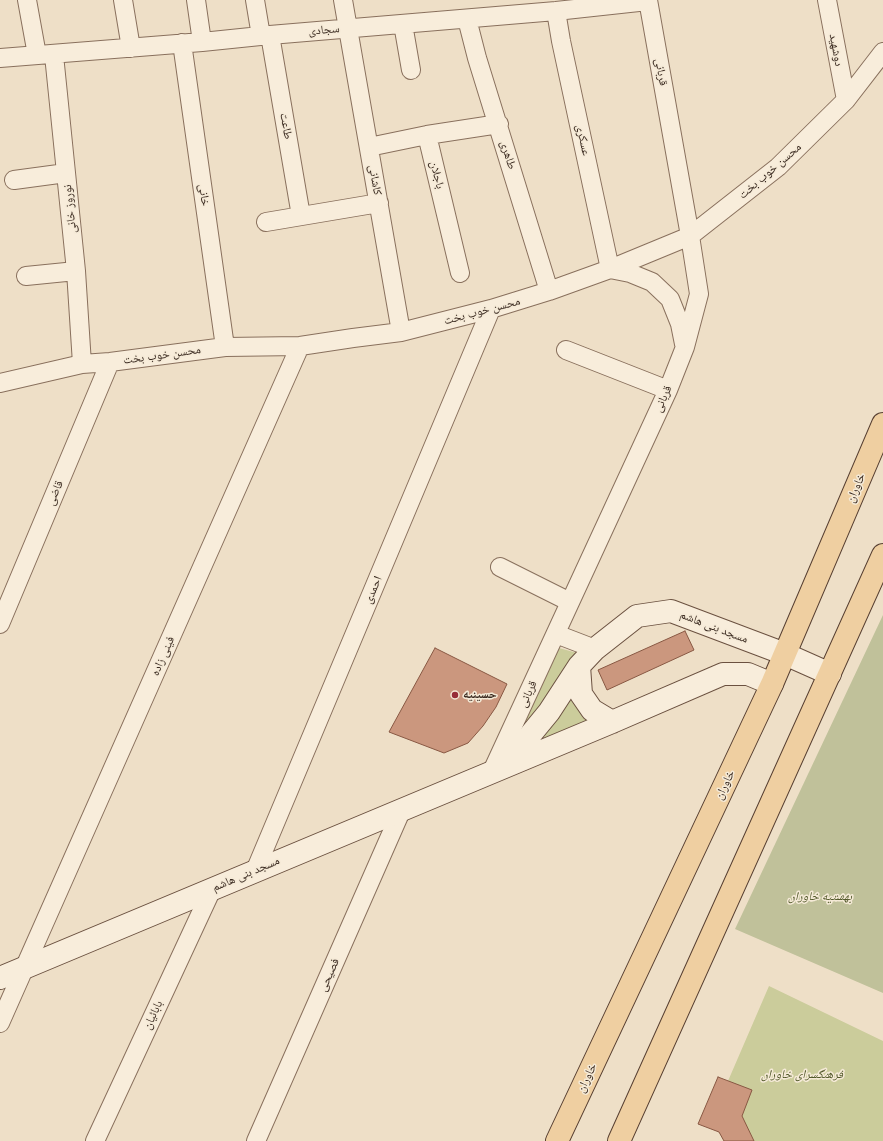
<!DOCTYPE html>
<html>
<head>
<meta charset="utf-8">
<style>
  body { margin:0 }
  canvas { display:block; background:#eedfc7 }
</style>
</head>
<body>
<canvas width="883" height="1141"></canvas>
<script>
const context = document.querySelector('canvas').getContext('2d');
context.lineJoin = 'round';
function paint(path, color) { context.fillStyle = color; context.fill(path, 'evenodd'); }
const toPath = rows => new Path2D(rows.map(r => 'M' + r).join(''));
function strokePath(path, color, width, dash) { context.strokeStyle = color; context.lineWidth = width; context.lineCap = dash ? 'butt' : 'round'; context.setLineDash(dash || []); context.stroke(path); }
function label(font, color, halo, rows, align = 'center') {
  context.font = font + ' Lora,"Noto Naskh Arabic",serif'; context.lineWidth = 3; context.setLineDash([]); context.textBaseline = 'middle'; context.strokeStyle = halo; context.fillStyle = color; for (const [text, x, y, turn = 0] of rows) {
    context.save(); context.translate(x, y); context.rotate((+turn || 0) * Math.PI / 180); context.textAlign = isNaN(turn) ? turn : align; if (halo) context.strokeText(text, 0, 0); context.fillText(text, 0, 0); context.restore();
  }
}
paint(toPath([
  [559,648,577,653,539,710,520,731],
  [571,690,594,724,532,748],
  [769,986,883,1041,883,1141,724,1141,719,1132,709,1125]
]), '#cbcc9b');
paint(toPath([
  [883,615,883,993,735,929]
]), '#c0c19a');
const building = toPath([
  [685,631,694,650,607,690,598,670,685,631],
  [435,648,507,684,496,707,483,726,468,743,444,753,389,732,435,648],
  [718,1077,752,1090,742,1116,754,1141,724,1141,719,1132,698,1124,718,1077]
]);
paint(building, '#cb977e');
strokePath(building, '#885843', 1);
const minor = toPath([
  [27,0,37,55],
  [123,0,131,48],
  [196,0,202,42],
  [255,0,261,36],
  [343,0,401,332],
  [827,0,846,100],
  [556,11,561,41,610,269,630,273,652,282,670,299,680,324,684,344],
  [467,19,477,58,549,291],
  [403,24,411,70],
  [270,35,301,216],
  [182,43,225,347],
  [54,55,76,271,82,364],
  [0,58,202,42,270,35,556,11,648,1],
  [427,135,499,124],
  [369,147,427,135,460,273],
  [14,180,66,173],
  [266,222,379,203],
  [26,276,76,271],
  [566,350,668,390],
  [0,383,82,364,110,362,225,347,300,346,353,338,401,332,491,309,549,291,610,269,690,236,778,167,846,100,883,52],
  [500,567,570,602],
  [0,624,110,362],
  [556,634,595,649],
  [494,767,668,390,685,347,699,294,690,236,648,0],
  [255,871,491,309],
  [0,1023,300,346],
  [95,1141,212,889],
  [256,1141,402,809]
]);
const secondary = toPath([
  [579,666,581,694,592,710,612,722],
  [502,762,526,740,549,712,579,666,595,649,637,616,671,611,785,654,830,674],
  [0,978,612,722,723,674,748,674,772,684]
]);
const primary = toPath([
  [557,1141,772,684,883,424],
  [619,1141,883,555]
]);
strokePath(minor, '#89705d', 20);
strokePath(secondary, '#6b5140', 24);
strokePath(primary, '#573f31', 24);
strokePath(minor, '#f8eddb', 18);
strokePath(secondary, '#f8eddb', 22);
strokePath(primary, '#efcfa1', 22);
for (const [x, y, r, color] of [
  [455,695,4,"#972e39"]
]) { const dot = new Path2D(); dot.arc(x, y, r, 0, 2 * Math.PI); context.fillStyle = color; context.fill(dot); strokePath(dot, '#f5ead7', 1.5); }
label('12px', '#3a2a20', '#f5ead7', [
  ["سجادی",324,30,-5],
  ["دوشهید",836,50,79],
  ["قربانی",661,72,80],
  ["طاعت",286,126,80],
  ["عسکری",583,140,78],
  ["طاهری",508,155,73],
  ["محسن خوب بخت",770,171,-41],
  ["باجلان",437,175,76],
  ["کاشانی",375,180,80],
  ["خانی",204,195,82],
  ["نوروز خانی",70,209,-96],
  ["محسن خوب بخت",482,311,-15],
  ["محسن خوب بخت",162,355,-8],
  ["قربانی",663,399,-66],
  ["خاوران",856,488,-67],
  ["قاضی",55,493,-67],
  ["احمدی",373,590,-67],
  ["مسجد بنی هاشم",714,627,21],
  ["فینی زاده",163,656,-66],
  ["قربانی",528,694,-65],
  ["خاوران",725,785,-65],
  ["مسجد بنی هاشم",246,874,-23],
  ["فصیحی",329,975,-66],
  ["بابائیان",153,1015,-65],
  ["خاوران",587,1078,-65]
]);
label('bold 12px', '#3a2a20', '#f5ead7', [
  ["حسینیه",463,695]
], 'left');
label('italic 12px', '#4f5627', '#f5ead7', [
  ["بهشتیه خاوران",820,897],
  ["فرهنگسرای خاوران",802,1075]
]);
</script>
</body>
</html>
